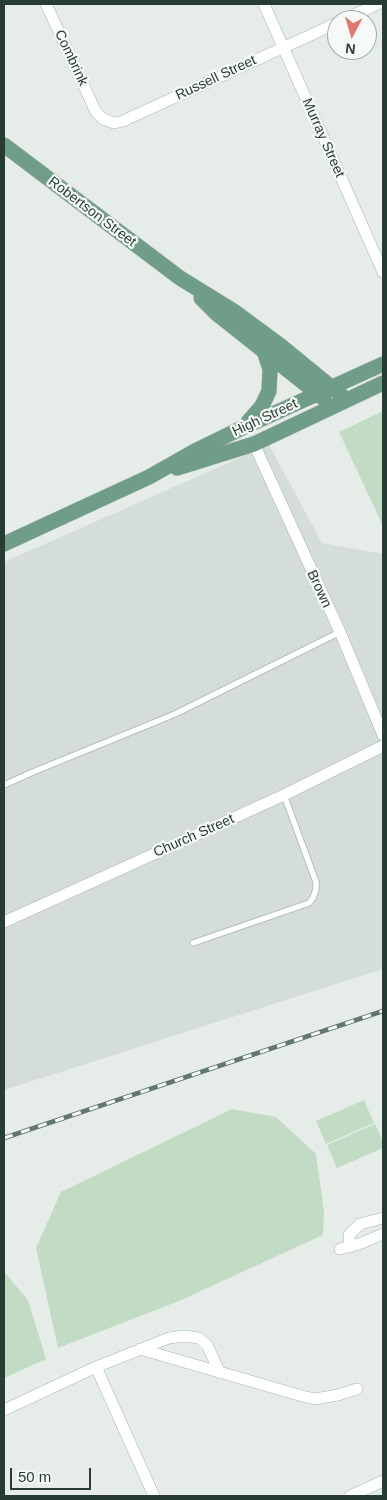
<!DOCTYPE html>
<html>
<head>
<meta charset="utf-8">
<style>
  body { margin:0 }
  #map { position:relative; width:387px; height:1500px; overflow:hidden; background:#e6ede9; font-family:Arial,sans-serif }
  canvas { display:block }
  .frame { position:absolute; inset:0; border:5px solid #273d33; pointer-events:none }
  .north { position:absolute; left:327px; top:10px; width:50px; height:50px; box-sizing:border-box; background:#f6faf7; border:1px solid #a3aea9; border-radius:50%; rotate:186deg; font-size:14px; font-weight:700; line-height:20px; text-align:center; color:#273d33 }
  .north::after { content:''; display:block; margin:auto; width:18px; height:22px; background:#e27670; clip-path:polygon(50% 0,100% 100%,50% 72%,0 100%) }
  .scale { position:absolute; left:10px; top:1468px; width:81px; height:22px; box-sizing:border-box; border:2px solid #273d33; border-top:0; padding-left:6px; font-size:15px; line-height:18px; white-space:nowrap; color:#273d33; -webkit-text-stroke:4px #f6faf7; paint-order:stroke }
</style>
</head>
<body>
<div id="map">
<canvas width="387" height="1500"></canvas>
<div class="frame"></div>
<div class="north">N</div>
<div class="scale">50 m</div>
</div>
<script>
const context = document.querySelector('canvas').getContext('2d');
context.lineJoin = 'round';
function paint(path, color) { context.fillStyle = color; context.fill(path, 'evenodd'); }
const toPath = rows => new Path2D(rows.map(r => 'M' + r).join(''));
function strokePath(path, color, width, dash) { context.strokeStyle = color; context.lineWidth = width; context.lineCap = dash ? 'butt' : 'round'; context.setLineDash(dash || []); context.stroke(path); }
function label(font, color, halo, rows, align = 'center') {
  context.font = font + ' Arial,sans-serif'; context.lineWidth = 4.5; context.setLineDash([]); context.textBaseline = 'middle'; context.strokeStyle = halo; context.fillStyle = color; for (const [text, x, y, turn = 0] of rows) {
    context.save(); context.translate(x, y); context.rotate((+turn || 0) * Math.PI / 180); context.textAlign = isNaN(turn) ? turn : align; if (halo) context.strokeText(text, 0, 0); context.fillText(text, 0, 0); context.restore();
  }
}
paint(toPath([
  [269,445,322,543,383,554,383,969,4,1090,4,562]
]), '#d4ddd7');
paint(toPath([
  [383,411,383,526,339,432],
  [364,1100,374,1123,326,1144,316,1121],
  [232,1109,276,1117,316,1154,324,1211,323,1235,179,1301,58,1348,36,1248,61,1192],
  [375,1124,383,1142,383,1148,337,1168,327,1145],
  [4,1272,28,1300,46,1359,4,1378]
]), '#c2dbc4');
const lane = toPath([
  [4,785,33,772,175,714,340,632],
  [193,943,309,903,313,898,316,889,316,882,284,795]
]);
const street = toPath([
  [46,4,96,112,103,119,114,123,123,121,337,23],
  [264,4,383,272],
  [343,20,378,4],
  [254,444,340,632,383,735],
  [4,922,284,795,383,746],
  [350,1247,349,1235,360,1224,383,1218],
  [340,1249,359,1244,383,1234],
  [140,1349,302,1396,315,1399,338,1395,357,1389],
  [96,1367,154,1496],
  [4,1410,96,1367,169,1338,184,1336,199,1338,207,1345,220,1373],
  [350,1496,383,1481]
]);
const primary = toPath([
  [4,145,180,278,235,312,281,346,347,400],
  [201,298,217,314,324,399],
  [248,422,262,406,269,391,270,369,264,351],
  [177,468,254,444,383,383],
  [4,544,149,477,195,451,242,428,383,364]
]);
strokePath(lane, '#a9b5af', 7);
strokePath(street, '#a9b5af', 12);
strokePath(primary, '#c3c9c6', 16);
strokePath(lane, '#fff', 5.5);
strokePath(street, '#fff', 11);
strokePath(primary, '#709d89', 15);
const rail = toPath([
  [4,1138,383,1011]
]);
strokePath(rail, '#62786e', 5);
strokePath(rail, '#f6faf7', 3, [9]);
label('14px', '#273d33', '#f6faf7', [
  ["Combrink",71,58,65],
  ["Russell Street",216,78,-25],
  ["Murray Street",323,138,66],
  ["Robertson Street",92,212,37],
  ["High Street",265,418,-25],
  ["Brown",319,589,65],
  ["Church Street",194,836,-24]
]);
</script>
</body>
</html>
